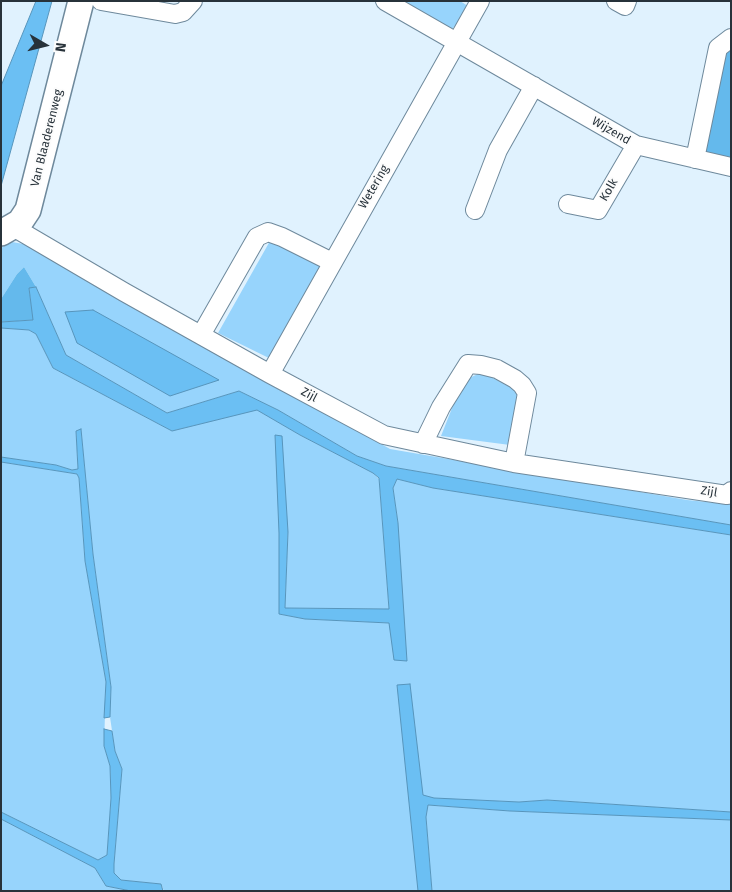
<!DOCTYPE html>
<html>
<head>
<meta charset="utf-8">
<style>
  body { margin:0 }
  #map { position:relative; width:732px; height:892px; overflow:hidden; background:#e0f2fe; font-family:"Fira Sans",sans-serif }
  canvas { display:block }
  .frame { position:absolute; inset:0; border:2px solid #27323a; pointer-events:none }
  .north { position:absolute; left:20px; top:20px; width:50px; height:50px; -webkit-text-stroke:4px #fcfcfc; paint-order:stroke; rotate:98deg; font-size:14px; font-weight:700; line-height:20px; text-align:center; color:#27323a }
  .north::after { content:''; display:block; margin:auto; width:18px; height:22px; background:#27323a; clip-path:polygon(50% 0,100% 100%,50% 72%,0 100%) }
</style>
</head>
<body>
<div id="map">
<canvas width="732" height="892"></canvas>
<div class="frame"></div>
<div class="north">N</div>
</div>
<script>
const context = document.querySelector('canvas').getContext('2d');
context.lineJoin = 'round';
function paint(path, color) { context.fillStyle = color; context.fill(path, 'evenodd'); }
const toPath = rows => new Path2D(rows.map(r => 'M' + r).join(''));
function strokePath(path, color, width, dash) { context.strokeStyle = color; context.lineWidth = width; context.lineCap = dash ? 'butt' : 'round'; context.setLineDash(dash || []); context.stroke(path); }
function label(font, color, halo, rows, align = 'center') {
  context.font = font + ' "Fira Sans",sans-serif'; context.lineWidth = 4; context.setLineDash([]); context.textBaseline = 'middle'; context.strokeStyle = halo; context.fillStyle = color; for (const [text, x, y, turn = 0] of rows) {
    context.save(); context.translate(x, y); context.rotate((+turn || 0) * Math.PI / 180); context.textAlign = isNaN(turn) ? turn : align; if (halo) context.strokeText(text, 0, 0); context.fillText(text, 0, 0); context.restore();
  }
}
paint(toPath([
  [401,1,460,1,471,8,452,29],
  [270,241,323,266,275,361,218,333],
  [12,242,29,245,390,449,687,500,726,504,731,502,731,525,386,466,357,456,278,410,239,391,167,413,66,355,36,287,24,267,17,274,1,299,1,248],
  [1,328,29,330,36,334,53,368,172,431,256,409,300,435,373,473,379,479,389,609,285,608,288,532,279,533,279,614,305,619,390,623,398,523,393,488,397,479,433,488,731,535,731,812,547,800,519,802,419,798,426,891,164,891,161,884,121,880,114,873,114,864,122,769,115,751,110,717,111,687,93,554,81,430,76,431,78,469,72,470,56,465,1,457],
  [478,374,489,376,517,391,517,406,510,445,441,436,458,393,467,379],
  [1,462,77,474,79,478,85,561,106,682,104,746,110,766,111,798,107,855,98,860,1,812],
  [427,805,510,811,731,820,731,891,432,891,426,817],
  [1,819,95,868,106,886,131,891,1,891]
]), '#97d4fc');
paint(toPath([
  [731,38,731,159,704,154,728,39],
  [24,267,36,287,29,289,34,320,1,322,1,299,17,274]
]), '#64b9ec');
const water = toPath([
  [36,1,52,1,1,186,1,86,36,1],
  [36,287,66,355,167,413,239,391,278,410,357,456,386,466,731,525,731,535,433,488,397,479,393,488,398,523,407,661,394,660,389,623,305,619,279,614,279,533,275,435,282,436,288,532,285,608,389,609,379,478,373,473,300,435,257,410,172,431,53,368,36,334,29,330,1,328,1,322,33,320,29,288,36,287],
  [93,310,219,380,170,396,77,343,65,312,93,310],
  [81,429,93,554,111,687,110,717,104,718,106,682,85,561,79,478,77,474,1,462,1,457,56,465,72,470,78,469,76,431,81,429],
  [410,684,423,795,434,798,519,802,547,800,731,812,731,820,510,811,428,805,426,817,432,891,418,891,397,685,410,684],
  [104,729,112,731,115,751,122,769,114,864,114,873,121,880,161,884,163,891,131,891,106,886,95,868,1,819,1,812,98,860,107,855,111,798,110,766,104,746,104,729]
]);
paint(water, '#6bbff3');
strokePath(water, '#5795bc', 1);
const street = toPath([
  [101,1,175,14,183,12,193,1],
  [385,1,636,145,731,167],
  [616,1,625,6,627,1],
  [695,159,718,48,731,38],
  [568,204,598,210,636,145],
  [475,210,498,150,534,86],
  [16,225,20,231,124,292,270,374,384,435,514,463,727,495,731,491],
  [201,335,257,237,268,232,282,237,332,262],
  [270,374,480,1],
  [423,444,441,407,468,364,481,365,497,369,515,379,522,385,527,393,514,463]
]);
const secondary = toPath([
  [1,233,20,222,28,210,81,1]
]);
strokePath(street, '#6e899c', 20);
strokePath(secondary, '#6e899c', 28);
strokePath(street, '#fff', 18);
strokePath(secondary, '#fff', 25);
label('12px', '#27323a', '#fcfcfc', [
  ["Wijzend",611,131,30],
  ["Van Blaaderenweg",47,138,-76],
  ["Wetering",374,187,-60],
  ["Kolk",609,190,-60],
  ["Zijl",309,395,28],
  ["Zijl",709,492,9]
]);
</script>
</body>
</html>
